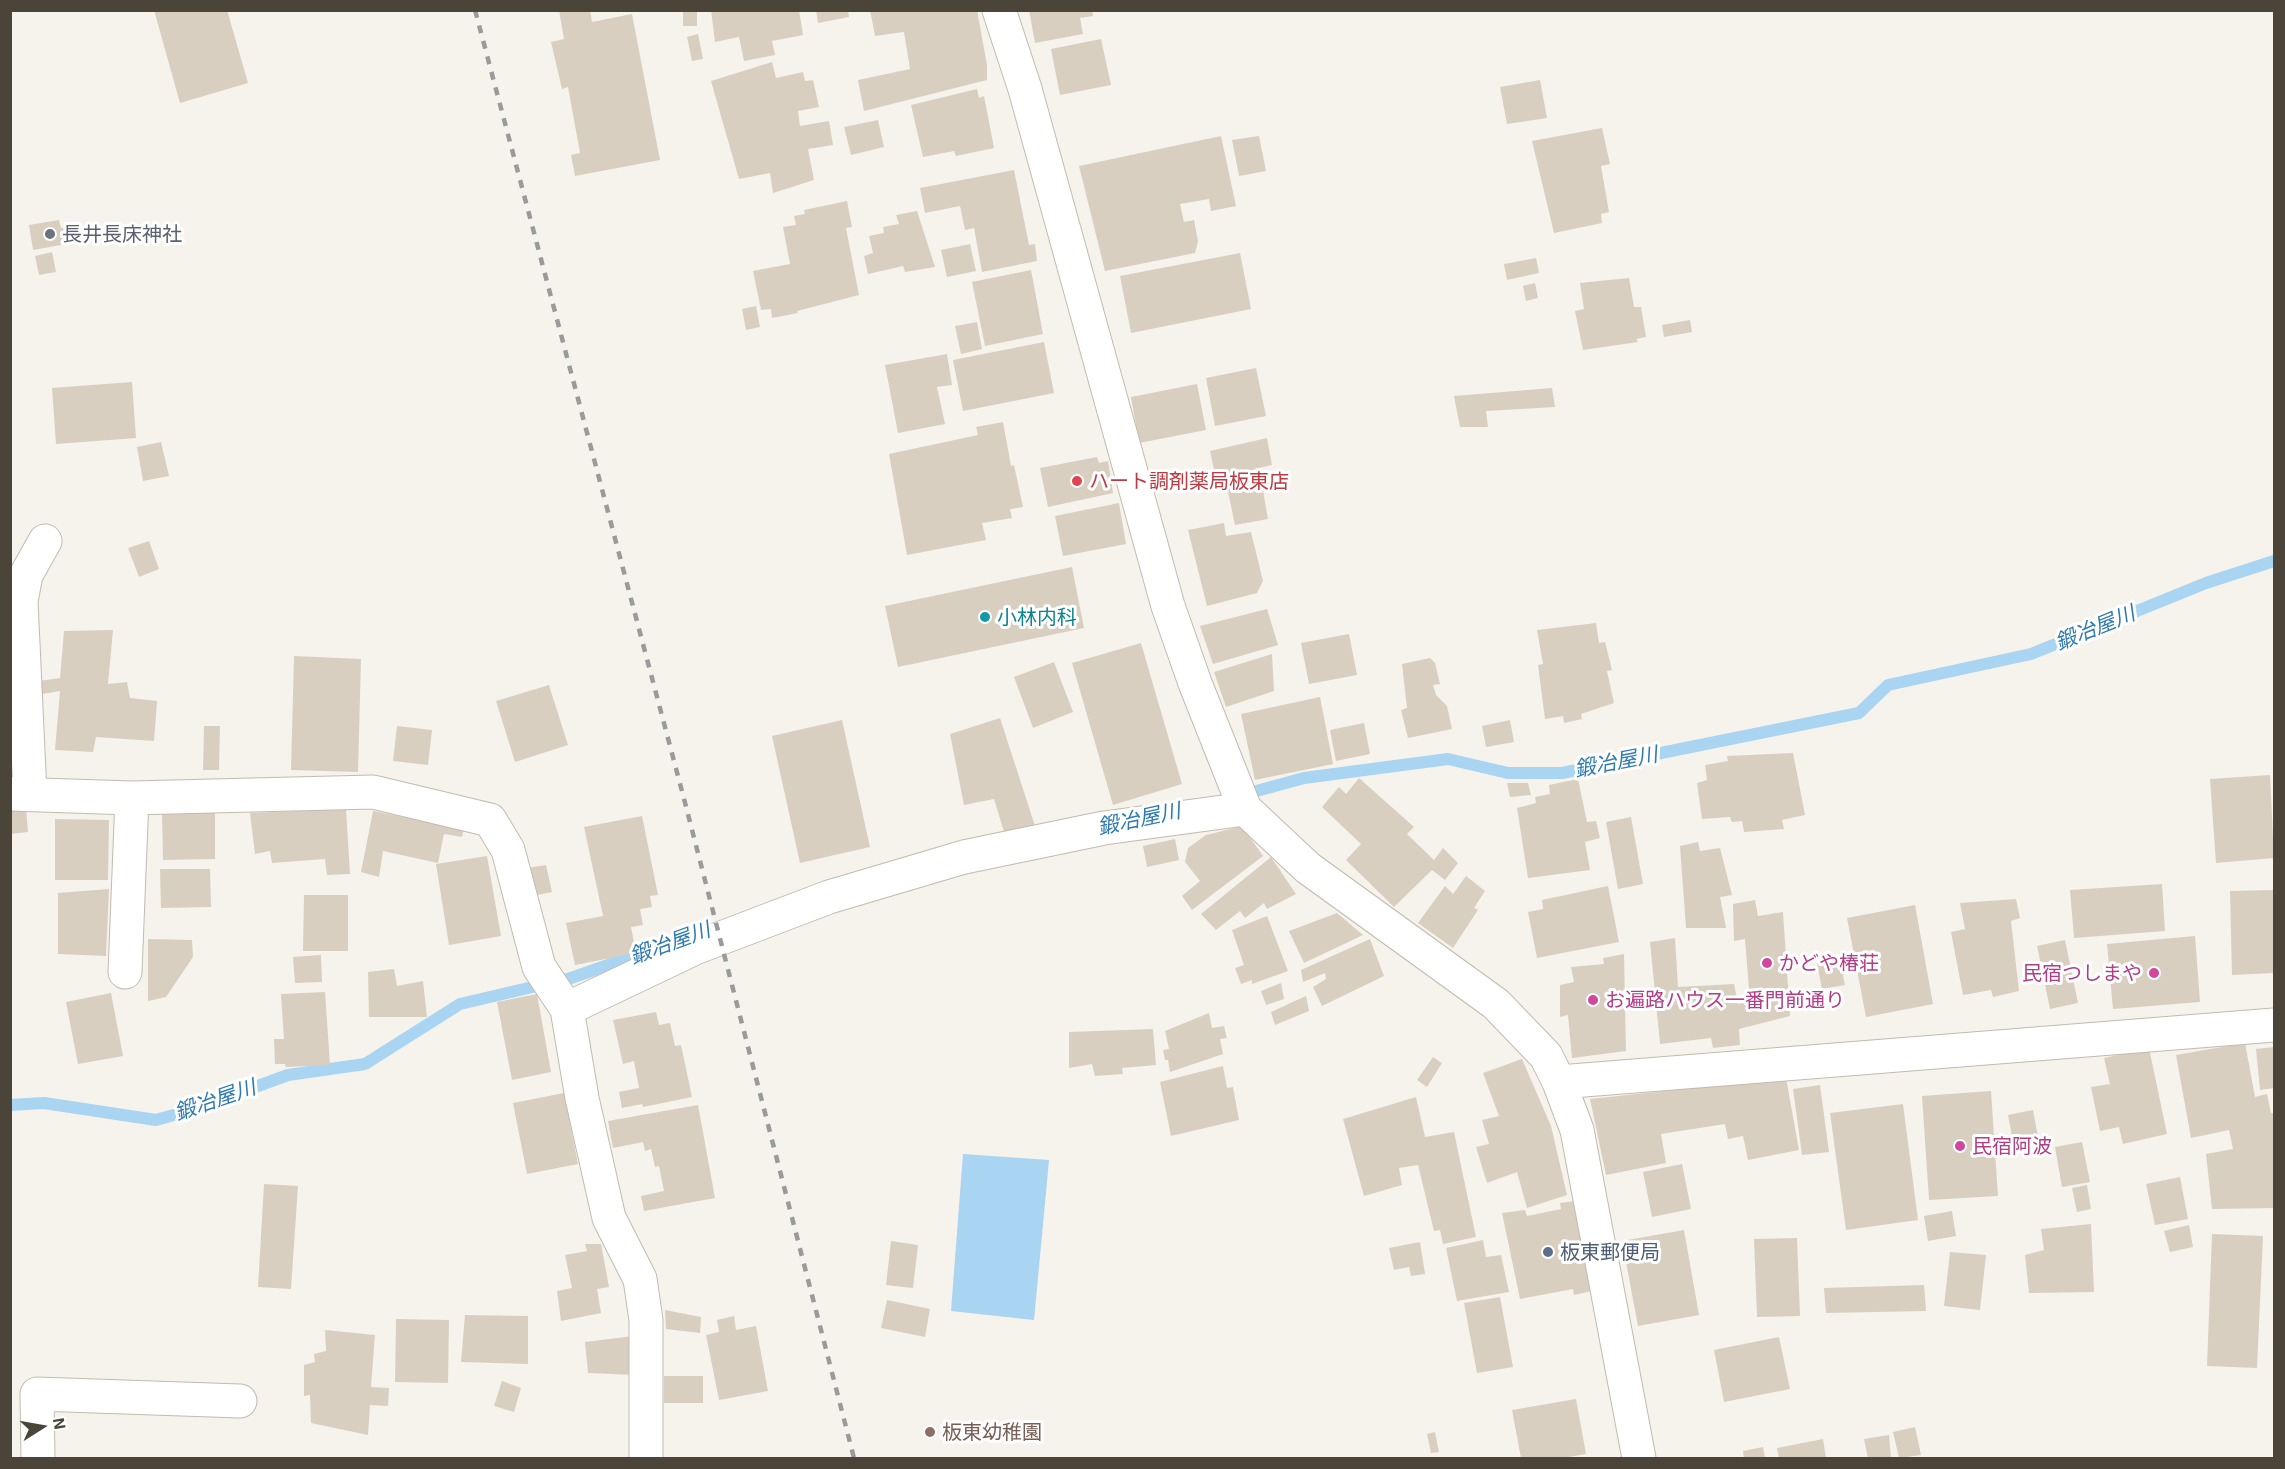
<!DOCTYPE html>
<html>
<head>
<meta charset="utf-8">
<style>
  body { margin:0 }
  #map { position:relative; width:2285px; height:1469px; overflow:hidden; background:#f6f3ec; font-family:"Exo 2",sans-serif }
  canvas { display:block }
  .frame { position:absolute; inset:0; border:12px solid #4b4439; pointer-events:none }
  .north { position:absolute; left:12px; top:1397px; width:60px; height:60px; -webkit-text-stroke:4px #fff; paint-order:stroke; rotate:79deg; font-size:16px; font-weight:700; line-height:24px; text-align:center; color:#4b4439 }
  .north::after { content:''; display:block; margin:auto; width:21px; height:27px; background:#4b4439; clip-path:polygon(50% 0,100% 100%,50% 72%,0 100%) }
</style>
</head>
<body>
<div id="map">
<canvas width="2285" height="1469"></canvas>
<div class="frame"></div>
<div class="north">N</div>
</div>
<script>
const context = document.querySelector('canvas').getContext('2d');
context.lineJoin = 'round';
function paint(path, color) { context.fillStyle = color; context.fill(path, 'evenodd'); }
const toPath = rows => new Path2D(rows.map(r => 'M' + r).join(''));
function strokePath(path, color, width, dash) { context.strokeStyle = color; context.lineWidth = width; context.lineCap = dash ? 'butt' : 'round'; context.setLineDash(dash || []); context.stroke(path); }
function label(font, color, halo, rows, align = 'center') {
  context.font = font + ' "Exo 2","Noto Sans JP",sans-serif'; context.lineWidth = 6; context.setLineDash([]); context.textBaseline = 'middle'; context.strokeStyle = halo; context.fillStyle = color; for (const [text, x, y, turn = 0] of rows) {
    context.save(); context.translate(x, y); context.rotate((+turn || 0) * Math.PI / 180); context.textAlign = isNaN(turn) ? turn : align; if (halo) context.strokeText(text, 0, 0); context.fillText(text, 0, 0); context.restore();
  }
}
paint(toPath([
  [963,1154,1049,1160,1034,1320,951,1311]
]), '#a9d4f2');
strokePath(toPath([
  [1242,795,1304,778,1448,759,1508,773,1562,773,1859,713,1888,685,2031,654,2206,583,2274,561],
  [10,1105,44,1103,156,1120,195,1109,288,1075,365,1064,460,1004,571,978,671,943]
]), '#a9d4f2', 12);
paint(toPath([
  [154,10,227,10,248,83,180,103],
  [559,10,590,10,592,22,632,14,660,160,575,176,571,155,580,153,568,87,562,89,551,42,564,39],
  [683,10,697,10,697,26,683,26],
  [711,10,799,10,803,35,772,41,775,55,744,61,739,37,715,42],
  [816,10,848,10,849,17,818,23],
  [870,10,977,10,987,65,987,80,864,111,858,80,910,69,904,32,875,36],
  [1029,10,1092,10,1093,16,1080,18,1083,34,1035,43],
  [698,34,703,59,692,61,687,37],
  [1101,39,1111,85,1060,95,1051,49],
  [772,62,776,78,803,72,805,81,813,80,819,107,798,111,800,126,829,121,833,145,808,149,814,180,773,193,770,173,739,179,711,81],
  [1540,80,1547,118,1507,124,1500,87],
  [977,89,979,98,984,96,994,148,956,156,954,151,923,157,911,105],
  [878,120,884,147,851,155,844,127],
  [1602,128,1610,164,1601,166,1609,212,1601,214,1602,223,1554,233,1532,141],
  [1221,136,1236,206,1211,211,1209,199,1180,204,1184,222,1194,220,1198,241,1195,253,1105,271,1079,166],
  [1259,136,1266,171,1239,176,1232,140],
  [1014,170,1029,245,1035,244,1037,261,982,272,974,228,965,230,960,206,925,213,920,188],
  [847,201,852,227,846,228,859,295,797,311,798,313,772,318,771,309,761,310,753,271,790,264,783,227,796,225,794,216,805,214,804,210],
  [917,211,935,267,905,272,903,266,868,274,864,256,873,253,869,236,884,233,883,227,899,224,896,215],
  [59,220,61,228,69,227,72,240,60,241,61,245,33,250,29,225],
  [970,244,976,271,947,277,941,250],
  [52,252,56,272,39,275,35,256],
  [1240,253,1251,309,1131,333,1120,276],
  [1536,258,1539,273,1507,280,1504,264],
  [1031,270,1043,334,985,346,972,282],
  [1629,278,1634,307,1641,307,1646,337,1636,339,1638,342,1583,350,1575,311,1584,309,1580,283],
  [1535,283,1538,298,1526,301,1523,286],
  [756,306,760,327,746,330,742,309],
  [1690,320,1692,332,1664,337,1662,325],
  [977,322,982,349,961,354,955,326],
  [1044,342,1054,393,963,411,953,360],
  [947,354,952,385,937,387,945,424,898,433,885,365],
  [1256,368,1266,416,1215,426,1206,378],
  [132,382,136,438,56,444,52,388],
  [1197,384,1206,430,1139,443,1131,397],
  [1552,388,1555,407,1486,411,1488,427,1460,427,1454,396],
  [1003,422,1011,466,1014,465,1023,507,1010,509,1012,518,982,523,986,540,907,555,889,454,978,435,976,427],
  [1267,438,1272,465,1254,469,1255,480,1261,479,1268,519,1235,525,1225,477,1216,479,1210,451],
  [161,442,169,476,143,481,137,447],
  [1097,457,1099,463,1108,461,1113,493,1048,507,1040,468],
  [1119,503,1126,544,1063,556,1055,516],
  [1224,523,1226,536,1251,532,1263,581,1257,593,1207,606,1188,530],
  [149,541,159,569,139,577,128,548],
  [1072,567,1084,628,898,667,885,606],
  [1267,609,1278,645,1213,664,1200,626],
  [1596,623,1599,643,1605,642,1612,670,1607,671,1614,703,1581,714,1582,719,1564,723,1563,716,1545,719,1538,665,1543,664,1537,630],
  [113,630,108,684,127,682,130,698,157,701,154,741,96,737,93,752,55,750,60,691,42,694,39,681,60,678,64,631],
  [1349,634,1357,675,1309,684,1301,643],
  [1141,643,1182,784,1113,805,1072,663],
  [1272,654,1274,691,1226,707,1214,672],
  [294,656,361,659,358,772,291,770],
  [1430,658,1435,663,1440,684,1433,685,1436,695,1447,706,1452,729,1408,738,1401,710,1407,708,1402,664],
  [1054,662,1073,712,1033,728,1014,677],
  [549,685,568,745,515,762,496,701],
  [1320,697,1333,764,1255,780,1241,714],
  [1000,718,1036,829,1005,835,994,799,964,805,950,734],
  [842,720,870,847,800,863,772,736],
  [1510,720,1514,742,1486,747,1482,726],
  [1364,723,1370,754,1336,761,1330,730],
  [204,726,220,726,219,770,203,770],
  [397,726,432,730,428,765,393,761],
  [1793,753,1805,815,1782,820,1784,829,1744,832,1742,821,1732,822,1730,817,1702,819,1697,783,1707,780,1705,765,1728,761,1727,756],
  [2270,775,2274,858,2216,863,2210,779],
  [1359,778,1414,827,1407,834,1434,860,1443,848,1458,863,1445,880,1432,870,1394,907,1346,860,1361,844,1322,807,1339,787,1346,794],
  [1578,779,1587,822,1596,821,1600,838,1585,842,1590,870,1528,878,1517,808,1536,803,1535,797,1550,794,1549,785],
  [1507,783,1528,783,1531,795,1510,797],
  [25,796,28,832,10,834,10,798],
  [346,809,350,874,327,875,325,859,272,863,270,851,255,854,250,813],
  [373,811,464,829,462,837,444,834,438,863,383,851,379,877,361,872],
  [215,812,215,859,163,860,162,813],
  [642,816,658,895,650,896,652,907,640,909,643,925,631,927,636,953,575,965,566,923,603,916,584,827],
  [1631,817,1643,884,1618,889,1606,822],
  [55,819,109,820,108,880,55,880],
  [1242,826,1263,856,1192,910,1182,896,1200,881,1185,862,1188,848,1206,835],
  [1175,839,1179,860,1147,867,1143,846],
  [1698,842,1700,851,1720,848,1732,895,1720,897,1726,928,1686,928,1680,846],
  [487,856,501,936,449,945,436,864],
  [1271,857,1296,894,1267,909,1264,903,1245,918,1240,911,1216,930,1201,914],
  [546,865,552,892,533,896,527,868],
  [160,869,210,869,211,907,161,908],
  [1466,876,1485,891,1474,908,1478,910,1453,948,1418,923,1445,886,1453,894],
  [2162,884,2165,931,2074,938,2070,890],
  [1608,886,1619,942,1537,958,1528,912,1543,909,1542,900],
  [109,889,106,956,58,954,58,893],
  [2274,890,2274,973,2232,975,2230,891],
  [304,895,348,895,348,951,303,951],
  [2016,899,2020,918,2011,921,2019,991,1993,997,1991,990,1963,995,1951,932,1965,929,1960,903],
  [1755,900,1758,916,1783,912,1790,1016,1739,1029,1740,1045,1713,1048,1711,1038,1660,1044,1650,942,1675,938,1678,987,1734,984,1738,1004,1750,1002,1745,939,1734,941,1733,904],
  [1915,905,1933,1004,1866,1017,1847,918],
  [1337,913,1363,935,1304,963,1289,931],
  [1267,916,1288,971,1252,984,1252,980,1241,984,1235,968,1244,965,1232,930],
  [2195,936,2200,1002,2113,1009,2107,944],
  [148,939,192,940,193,957,166,997,148,1001],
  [1370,939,1384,976,1322,1006,1313,987,1326,979,1325,973,1303,982,1301,970],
  [2065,940,2078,1003,2050,1009,2037,946],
  [1624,954,1626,1051,1572,1058,1568,1015,1560,1017,1560,985,1574,982,1571,967,1604,964,1603,958],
  [321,955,322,982,295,983,293,957],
  [1839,958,1845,985,1822,989,1817,963],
  [394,969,397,986,423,981,427,1017,369,1017,368,972],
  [1281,983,1284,999,1266,1005,1261,991],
  [325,992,330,1065,286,1067,285,1064,275,1064,274,1039,284,1039,281,994],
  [111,993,123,1056,78,1064,66,1002],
  [537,994,551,1072,512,1080,497,1002],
  [1306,996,1309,1011,1275,1025,1271,1012],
  [656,1012,659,1025,670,1023,675,1046,681,1045,692,1097,643,1107,642,1104,622,1108,619,1092,639,1088,634,1061,623,1064,613,1020],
  [1209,1013,1212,1028,1224,1026,1227,1038,1220,1039,1223,1054,1170,1072,1168,1060,1165,1060,1163,1050,1169,1049,1165,1031],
  [1153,1029,1156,1065,1122,1068,1123,1074,1095,1076,1092,1064,1069,1068,1069,1032],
  [2245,1043,2255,1097,2267,1094,2271,1113,2274,1113,2274,1208,2212,1209,2206,1154,2233,1149,2229,1130,2191,1138,2176,1055],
  [2274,1047,2274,1088,2260,1090,2256,1049],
  [2149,1048,2167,1134,2123,1144,2119,1127,2100,1131,2091,1087,2110,1084,2104,1058],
  [1433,1057,1442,1063,1427,1087,1417,1080],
  [1522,1059,1551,1126,1567,1195,1527,1208,1517,1172,1487,1183,1476,1147,1489,1144,1482,1120,1499,1116,1483,1073],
  [1223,1066,1227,1088,1233,1087,1239,1120,1171,1136,1160,1082],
  [1786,1078,1799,1150,1748,1160,1743,1136,1728,1139,1725,1124,1661,1134,1666,1163,1606,1175,1590,1099],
  [1820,1085,1829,1152,1802,1155,1793,1089],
  [1991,1091,1998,1196,1929,1200,1922,1096],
  [564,1093,578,1164,527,1174,513,1103],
  [1416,1097,1425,1137,1454,1132,1476,1237,1443,1244,1440,1230,1434,1231,1418,1165,1399,1168,1402,1185,1364,1196,1343,1119],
  [1903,1104,1918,1220,1846,1230,1830,1113],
  [698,1105,715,1198,644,1211,641,1196,664,1191,659,1166,655,1167,651,1149,645,1151,643,1142,613,1148,608,1121],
  [2033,1110,2039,1142,2014,1147,2008,1115],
  [2082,1142,2090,1182,2062,1187,2055,1147],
  [1682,1164,1691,1209,1652,1217,1643,1172],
  [2180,1177,2188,1219,2155,1225,2146,1184],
  [264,1184,298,1186,291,1289,258,1287],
  [2087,1185,2091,1209,2077,1212,2072,1188],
  [1575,1201,1592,1291,1574,1295,1573,1289,1520,1299,1502,1213,1525,1210,1527,1216,1561,1209,1560,1203],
  [1952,1211,1956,1236,1928,1241,1924,1216],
  [2091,1224,2094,1292,2029,1293,2025,1255,2044,1250,2041,1229],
  [2189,1225,2193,1247,2170,1252,2164,1231],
  [1684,1230,1699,1315,1638,1326,1622,1241],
  [2212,1234,2263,1236,2257,1368,2207,1366],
  [1797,1238,1800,1316,1757,1317,1754,1239],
  [1483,1240,1486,1257,1501,1255,1509,1292,1457,1301,1446,1248],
  [891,1241,918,1245,913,1288,886,1285],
  [1420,1242,1425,1274,1411,1276,1409,1267,1394,1270,1389,1248],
  [585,1244,601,1244,609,1287,597,1289,601,1313,561,1321,557,1291,572,1288,565,1255,587,1251],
  [1950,1252,1986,1255,1980,1310,1944,1306],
  [1924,1285,1926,1311,1826,1313,1824,1288],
  [1500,1297,1513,1367,1477,1373,1464,1303],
  [887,1300,930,1309,925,1337,881,1328],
  [665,1310,701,1317,700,1333,666,1329],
  [465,1315,528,1316,528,1364,461,1362],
  [734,1316,736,1330,756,1326,768,1391,719,1400,706,1335,719,1332,717,1320],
  [396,1319,449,1320,448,1383,395,1382],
  [325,1330,375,1335,371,1387,389,1388,388,1406,370,1405,368,1435,311,1423,310,1395,304,1396,304,1365,315,1362,314,1354,326,1351],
  [634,1336,636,1375,588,1373,585,1342],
  [1779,1337,1790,1389,1724,1402,1714,1350],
  [664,1376,703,1376,703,1403,664,1403],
  [502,1381,521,1388,514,1412,494,1406],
  [1576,1399,1586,1454,1563,1458,1521,1458,1512,1410],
  [1915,1427,1921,1455,1899,1458,1893,1432],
  [1435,1432,1439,1452,1431,1453,1427,1434],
  [1889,1435,1891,1458,1868,1458,1864,1439],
  [1823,1439,1826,1458,1779,1458,1777,1448],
  [1763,1447,1765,1458,1744,1458,1743,1451]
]), '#d8cfc1');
const street = toPath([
  [999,10,1025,89,1168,606,1195,683,1245,809,1308,868,1496,1004,1546,1056,1559,1082],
  [10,794,132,798,373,792,490,820,508,850,539,967,567,1009,582,1098,609,1218,640,1279,646,1320,646,1458],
  [30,794,21,601,26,575,45,541],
  [125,972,132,798],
  [567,1009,695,948,829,897,964,857,1104,828,1245,809],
  [38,1458,37,1394,240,1401],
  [1639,1458,1577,1130,1559,1082,2274,1025]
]);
strokePath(street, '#c2bbae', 35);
strokePath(street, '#fff', 33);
strokePath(toPath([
  [475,10,683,795,854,1458]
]), '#9a9a9a', 4.5, [8, 8]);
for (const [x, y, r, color] of [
  [50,234,6,"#6b7280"],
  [1077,481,6,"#e0444e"],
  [985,617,6,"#0f9aa8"],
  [1767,963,6,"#d1479c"],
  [2154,973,6,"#d1479c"],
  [1593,1000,6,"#d1479c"],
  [1960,1146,6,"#d1479c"],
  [1548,1252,6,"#5c6f8a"],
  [930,1432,6,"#8d6e63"]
]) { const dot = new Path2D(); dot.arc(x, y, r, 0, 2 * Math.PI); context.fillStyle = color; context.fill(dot); strokePath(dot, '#fff', 2); }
label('20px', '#5b616d', '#fff', [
  ["長井長床神社",62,234]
], 'left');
label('20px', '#be3a42', '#fff', [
  ["ハート調剤薬局板東店",1089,481]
], 'left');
label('20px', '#0d838f', '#fff', [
  ["小林内科",997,617]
], 'left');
label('20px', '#b23c85', '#fff', [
  ["かどや椿荘",1779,963],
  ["民宿つしまや",2142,973,"right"],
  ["お遍路ハウス一番門前通り",1605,1000],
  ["民宿阿波",1972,1146]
], 'left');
label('20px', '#4e5e75', '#fff', [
  ["板東郵便局",1560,1252]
], 'left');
label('20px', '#785e54', '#fff', [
  ["板東幼稚園",942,1432]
], 'left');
label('italic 21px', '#2e7ab2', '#fff', [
  ["鍛冶屋川",2095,628,-22],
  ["鍛冶屋川",1616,762,-11],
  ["鍛冶屋川",1139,819,-12],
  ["鍛冶屋川",670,943,-20],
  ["鍛冶屋川",215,1100,-19]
]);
</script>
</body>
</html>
